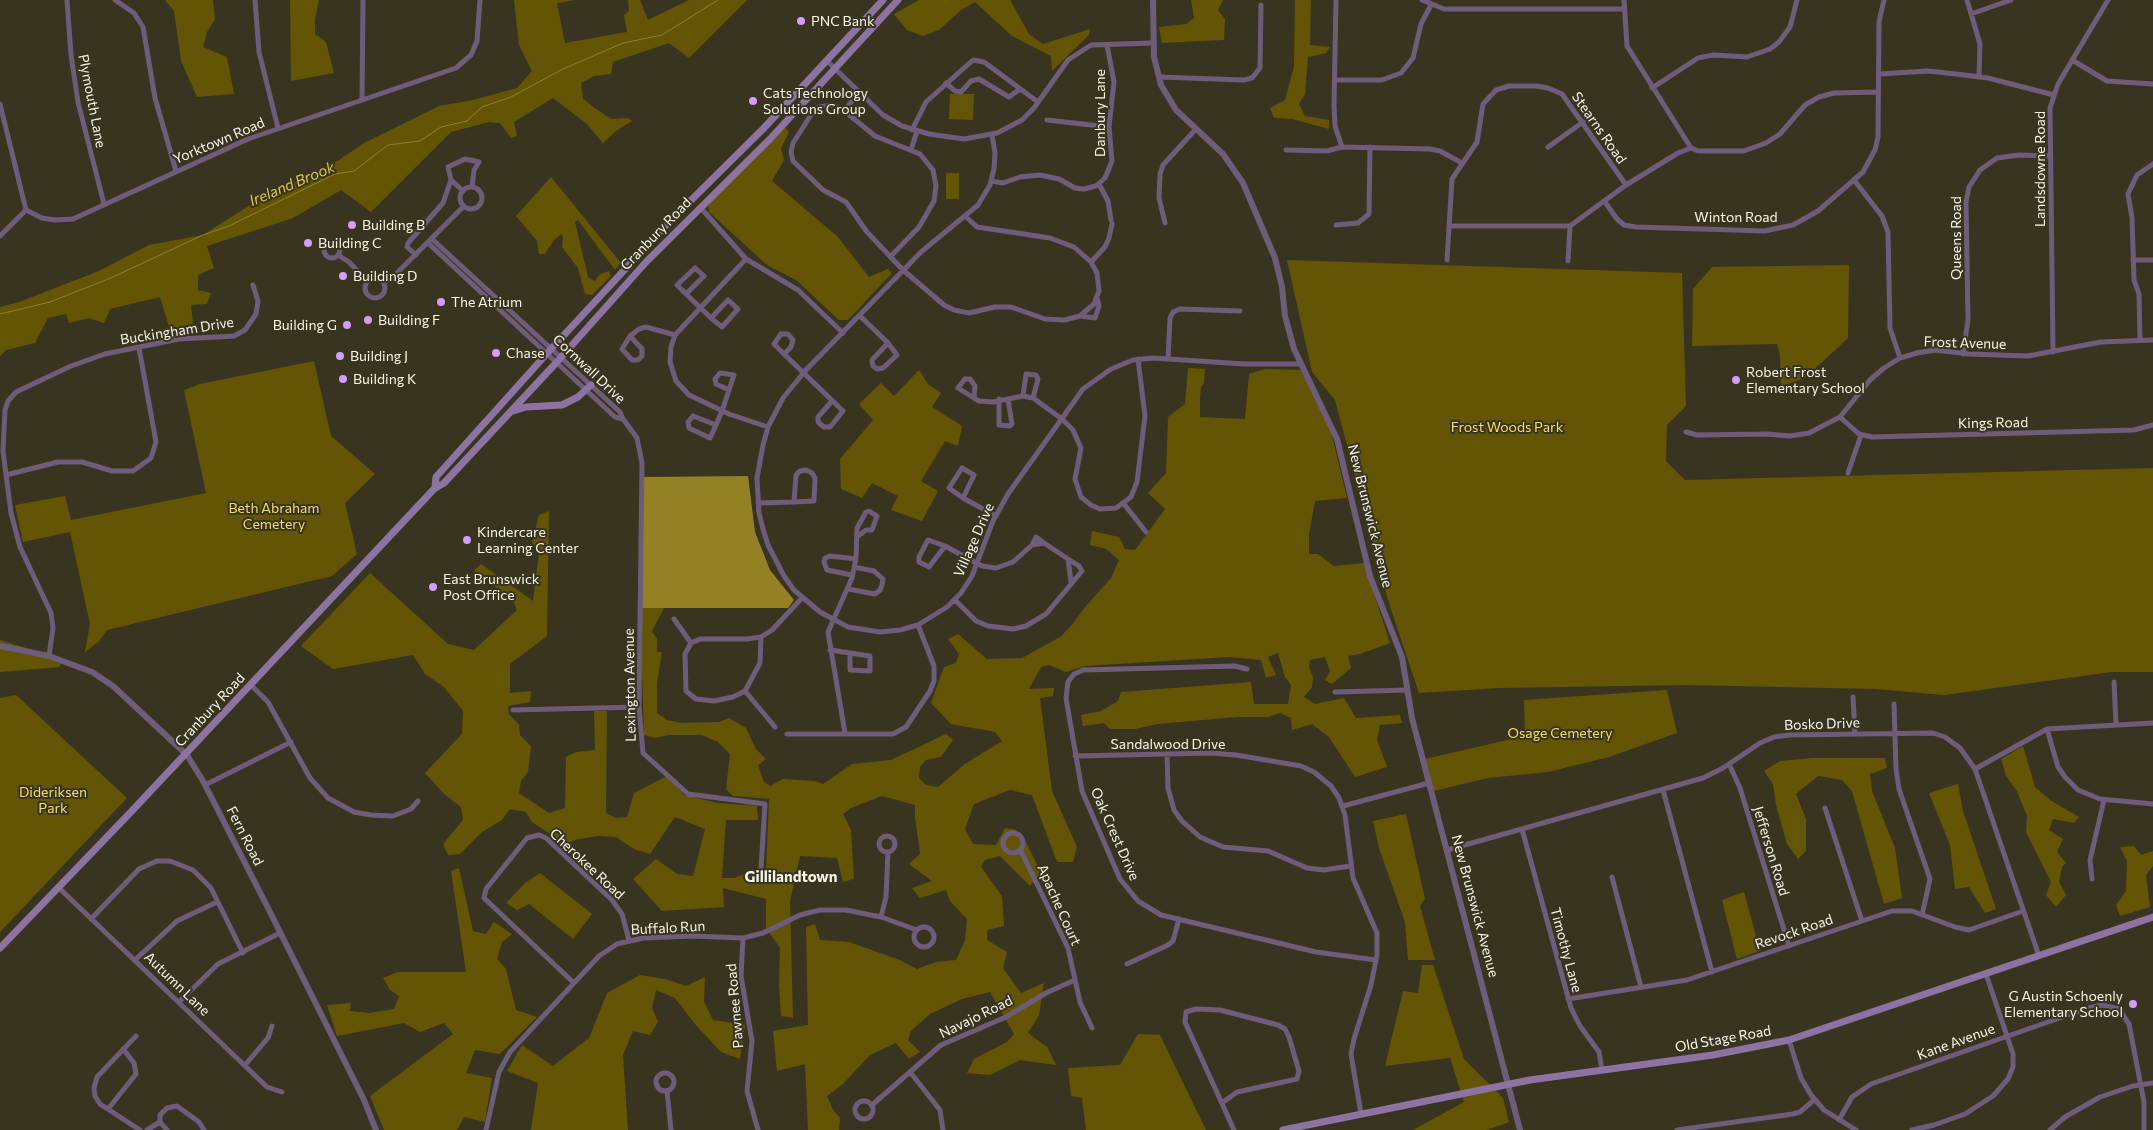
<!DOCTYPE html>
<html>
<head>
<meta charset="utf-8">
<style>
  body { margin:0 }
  canvas { display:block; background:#38341f }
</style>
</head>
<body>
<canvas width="2153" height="1130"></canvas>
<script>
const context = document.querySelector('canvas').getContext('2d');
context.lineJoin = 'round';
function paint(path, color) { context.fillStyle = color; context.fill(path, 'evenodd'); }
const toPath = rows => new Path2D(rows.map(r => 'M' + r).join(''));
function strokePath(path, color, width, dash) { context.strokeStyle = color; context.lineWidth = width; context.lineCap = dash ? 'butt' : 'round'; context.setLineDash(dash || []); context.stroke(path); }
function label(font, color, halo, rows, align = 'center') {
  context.font = font + ' Commissioner,sans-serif'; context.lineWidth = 4; context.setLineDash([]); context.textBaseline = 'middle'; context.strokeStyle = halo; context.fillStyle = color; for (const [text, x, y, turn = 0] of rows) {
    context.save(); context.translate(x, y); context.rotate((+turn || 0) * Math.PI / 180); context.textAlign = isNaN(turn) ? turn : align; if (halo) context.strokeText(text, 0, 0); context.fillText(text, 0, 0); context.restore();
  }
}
paint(toPath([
  [165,0,213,0,215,19,207,32,203,47,227,57,234,94,197,97,181,61,174,11],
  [290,0,319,0,315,19,315,34,326,42,334,73,291,81],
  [514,0,575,0,557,3,565,43,627,32,624,15,629,11,628,0,640,0,648,20,689,0,747,0,689,58,669,43,613,62,611,74,594,76,581,83,583,99,596,109,611,119,628,118,632,121,616,131,603,143,587,124,553,98,514,122,517,136,511,138,500,123,489,122,451,132,371,212,341,190,293,218,207,246,214,268,198,275,198,290,211,293,207,304,191,305,193,324,170,330,160,297,110,309,104,323,89,318,69,323,66,314,48,318,35,343,6,350,0,356,0,307,19,302,99,271,149,245,203,235,258,200,339,160,364,143,439,106,473,100,517,88,532,71,519,45],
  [919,0,1010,0,1029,34,1043,44,1090,29,1089,35,1052,71,1051,56,1012,36,975,2,961,10,939,30,923,36,907,30,894,14],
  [1191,0,1223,0,1218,10,1225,19,1224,40,1162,43,1159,27,1186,24,1194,18],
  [1295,0,1311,0,1310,45,1330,47,1326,53,1308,57,1305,94,1299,104,1305,116,1329,120,1329,129,1292,119,1274,118,1270,108,1285,100,1294,67],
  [950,94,974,94,973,120,949,119],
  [785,127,789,132,781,148,784,160,772,181,838,237,869,277,888,269,892,273,848,320,839,320,796,280,767,265,709,212,708,206,710,201],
  [946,173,959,173,959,199,946,199],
  [551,177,621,263,615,270,578,220,575,222,588,277,595,281,600,274,609,271,611,276,592,295,585,294,578,268,562,247,563,236,561,234,554,240,545,254,539,254,537,241,516,216],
  [1287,260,1682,273,1686,406,1667,425,1666,461,1685,480,2153,468,2153,672,2112,672,1944,695,1875,689,1687,685,1499,688,1419,693,1388,600,1335,400,1312,372],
  [1849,265,1848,338,1805,378,1781,386,1780,355,1777,344,1692,346,1693,289,1712,267],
  [314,361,331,436,375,474,345,503,357,554,332,576,107,630,99,641,85,652,90,624,70,532,23,542,15,505,65,496,71,520,206,493,184,390,200,384],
  [1188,368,1205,369,1204,383,1201,387,1200,397,1200,417,1245,419,1249,374,1265,369,1301,370,1330,428,1347,498,1315,501,1309,534,1309,554,1318,554,1334,566,1364,563,1390,643,1360,654,1348,656,1351,668,1332,684,1325,680,1330,671,1325,657,1310,660,1309,667,1313,677,1312,687,1304,697,1315,704,1344,698,1356,718,1400,715,1402,723,1380,725,1377,740,1387,767,1355,777,1329,737,1312,724,1292,730,1291,718,1280,713,1269,717,1237,717,1158,724,1135,729,1110,729,1104,723,1083,726,1081,715,1101,711,1118,701,1121,692,1251,682,1254,704,1288,704,1291,685,1285,677,1278,653,1268,657,1276,675,1266,678,1261,660,1229,657,1085,666,1066,672,1049,665,1041,667,1029,689,1054,688,1053,696,1040,698,1052,791,1077,847,1073,862,1057,862,1032,795,1010,790,974,804,965,829,973,844,996,845,1005,828,1016,830,1028,846,1041,873,1030,886,1000,856,985,860,981,867,1002,896,1004,926,987,930,987,940,1007,952,1003,968,1021,993,1044,983,1039,1015,1028,1033,1047,1047,1056,1065,1020,1060,990,1075,967,1073,974,1059,1007,1042,1014,1034,990,992,962,999,930,1014,911,1031,908,1040,920,1052,909,1059,896,1043,870,1055,843,1084,827,1096,833,1110,840,1118,839,1130,808,1130,805,1064,777,1071,773,1031,808,1025,806,927,815,924,820,940,849,942,900,960,917,969,936,962,956,960,965,940,967,919,950,901,946,890,920,898,912,888,932,881,909,864,920,854,915,817,915,805,882,796,851,808,843,814,851,830,854,879,843,882,837,858,800,856,790,901,793,1018,781,1016,779,986,780,948,766,928,766,899,723,888,724,907,662,911,633,879,656,859,677,874,693,876,705,829,675,817,650,854,634,849,616,837,599,836,578,839,565,844,532,822,526,812,510,809,502,820,482,832,460,854,448,855,443,844,463,820,461,807,444,794,425,773,462,734,463,711,444,687,425,674,413,655,333,669,301,646,370,573,448,644,474,650,517,610,513,600,474,571,481,564,533,601,539,553,532,542,539,515,549,511,547,636,510,664,510,693,531,691,530,702,508,706,509,714,519,725,520,735,531,746,528,772,521,781,519,793,549,813,565,808,566,757,576,752,595,750,594,711,607,711,606,813,616,818,627,817,634,793,667,776,684,795,718,803,757,806,758,820,726,820,722,878,734,878,751,872,766,872,769,799,733,796,726,789,730,754,718,742,702,735,669,735,655,738,644,735,640,608,664,608,652,631,657,639,657,652,662,652,657,683,657,713,667,720,682,723,719,722,729,718,746,728,756,749,766,759,758,765,764,782,770,786,783,779,815,781,823,784,852,764,891,760,946,734,953,740,941,757,926,760,920,767,919,778,926,785,938,787,965,764,1002,741,995,732,951,724,931,703,944,667,956,663,959,654,948,639,958,634,987,659,1022,658,1060,637,1071,626,1086,606,1111,578,1119,560,1106,549,1090,545,1092,531,1119,537,1125,549,1135,550,1165,509,1148,493,1166,473,1168,417,1185,404],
  [919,370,928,384,941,393,932,407,962,426,958,446,945,441,921,481,938,491,922,521,891,510,898,496,872,483,862,498,841,489,840,459,873,420,859,404,881,383,894,396],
  [0,640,65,660,59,667,0,672],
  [1667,690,1677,733,1609,757,1548,772,1488,778,1434,791,1425,759,1525,736,1524,700],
  [16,695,127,798,0,932,0,698],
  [2023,746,2035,787,2050,800,2079,817,2074,823,2053,819,2049,830,2063,839,2057,852,2066,863,2062,867,2059,882,2066,895,2056,907,2046,895,2051,882,2026,832,2027,816,2017,791,2006,776,2001,759],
  [1812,758,1885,758,1887,768,1870,774,1872,791,1895,848,1902,898,1884,904,1852,791,1842,780,1818,776,1796,794,1806,819,1806,851,1798,859,1787,844,1776,805,1773,784,1764,771,1780,761],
  [1958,784,1963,811,1996,909,1985,913,1969,887,1955,889,1950,845,1929,793],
  [1406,814,1425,899,1420,906,1435,960,1408,960,1405,922,1379,848,1373,821],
  [2134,846,2141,855,2153,851,2153,866,2146,875,2150,907,2120,916,2116,905,2126,891,2127,861,2120,847],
  [459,868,473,931,486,934,494,922,512,934,502,942,497,959,506,969,516,1010,537,1017,500,1054,475,1050,466,1073,492,1078,485,1122,464,1117,457,1130,384,1130,370,1096,453,1034,444,1023,420,1032,404,1023,337,1036,327,1005,351,1003,350,1011,369,1013,394,1009,399,996,390,990,383,978,398,972,466,972,451,871],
  [540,873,592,914,573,939,529,904,517,910,506,903,525,883],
  [1744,892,1760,951,1737,959,1722,900],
  [1422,965,1433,965,1464,1059,1503,1098,1509,1122,1487,1130,1413,1130,1464,1102,1450,1058,1385,1066,1403,991,1418,993],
  [640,975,665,979,686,986,705,977,704,1002,713,1020,745,1025,740,1059,721,1052,695,1024,675,998,656,990,652,1008,658,1022,650,1035,633,1031,623,1055,628,1130,531,1130,538,1083,507,1071,522,1045,553,1066,589,1038,607,993],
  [1138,1034,1160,1035,1206,1130,1086,1130,1082,1098,1071,1096,1068,1068,1120,1065]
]), '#635505');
paint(toPath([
  [748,476,755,532,770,570,794,600,788,608,640,608,642,477]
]), '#938123');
strokePath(toPath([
  [0,314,50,302,113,277,203,235,229,226,335,174,354,171,388,145,420,141,441,127,467,121,482,107,511,97,561,70,623,43,662,35,718,0]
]), '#938123', 1);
strokePath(toPath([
  [67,0,71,55,78,102,104,204],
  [115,0,134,13,143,27,155,98,176,171],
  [255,0,259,52,278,128],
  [1336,0,1334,105,1335,126,1342,147],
  [1422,0,1444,9,1624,9],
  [1624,0,1627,46,1691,148],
  [1967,0,1980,44,1979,77],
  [1971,14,2011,0],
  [2072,60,2107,81,2153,84],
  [827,61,883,115,902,126,929,134,964,139,997,133,1022,120,1034,108,1068,60,1091,45,1153,43],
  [1879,74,1928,71,1956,74,1988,78,2054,95],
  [1159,77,1244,80,1252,78,1260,68,1261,5],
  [1335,80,1382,80,1401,73,1413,58,1421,24,1431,5],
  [946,83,955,91,961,92,971,81,979,79,1009,97,1020,89],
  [1652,88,1698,58,1713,55,1747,57,1770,49,1779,42,1790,27,1797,0],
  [362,100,363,0],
  [0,104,26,210,42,218,55,220,73,219,248,139,456,68,471,55,477,41,480,0],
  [844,111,859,92],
  [1047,120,1109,127],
  [912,130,926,102,973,60,984,62,1038,102],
  [992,135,995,153,994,169,990,185,978,205,921,252,805,371,783,398,768,427,763,445,757,478,759,513,763,529,768,545,784,576,794,590,820,612,848,627,880,632,900,630,918,625,947,607,961,593,972,576,993,521,1008,494,1083,389,1111,369,1133,360,1153,358,1244,364,1300,364],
  [1548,147,1583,122],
  [911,150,917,131],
  [1286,150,1327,151,1342,147,1430,149,1440,151,1462,163],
  [451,180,463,191],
  [1854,180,1882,216,1888,232,1890,328,1900,358],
  [991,181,1003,183,1020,177,1040,175,1059,179,1075,188,1084,189,1096,186,1105,178,1112,161,1109,127,1114,82,1107,45],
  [1099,184,1108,201,1111,220],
  '460 198a11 11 0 1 1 22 0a11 11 0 1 1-22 0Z',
  [1605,202,1617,219,1624,225,1636,227,1765,231,1793,225,1818,211,1863,172,1875,150,1878,137,1879,22,1884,0],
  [700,207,746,259,798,290,843,333],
  [1165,223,1159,198,1160,174,1163,165,1196,129],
  [1336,225,1358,223,1369,214,1370,147],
  [1449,226,1570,226,1626,185,1678,153,1691,148,1698,151,1744,151,1766,143,1780,134,1805,105,1819,97,1834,93,1878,92],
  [0,236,26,210],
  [432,239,620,412,623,419,637,438,642,463,639,707,643,753,688,794,765,804,761,868],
  '324 250a8 8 0 1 1 16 0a8 8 0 1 1-16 0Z',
  [428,243,615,417,623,419],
  [338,255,349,262,367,281],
  [416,255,407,247,408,243,443,203,451,180,448,167,465,159,479,162,474,170,472,187],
  [891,256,919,227,934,201,936,186,933,170,920,154,875,136,842,109,833,105,819,107,811,115,793,143,791,152,793,161,823,190,846,202,867,232,903,270,944,305,954,310,969,313,995,307,1011,307,1045,319,1065,320,1080,316,1094,304,1099,291,1097,273,1091,262,1074,247,1050,238,977,227,965,216],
  [746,259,675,335,671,347,670,362,676,381,689,395,729,414,768,427],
  [1447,260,1452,179,1477,142,1483,104,1496,90,1509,86,1537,86,1548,88,1562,94,1626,185],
  [2133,260,2153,260],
  [1568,261,1570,226],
  [1091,262,1105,247,1109,238,1112,224],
  [695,268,704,276,686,294,677,285,695,268],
  '365 288a10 10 0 1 1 20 0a10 10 0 1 1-20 0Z',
  [384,282,391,279,464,206],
  [686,294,711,318,722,327,738,309,728,300,711,318],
  [860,316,888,343],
  [1080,316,1095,318,1099,306,1097,298],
  [781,334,788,334,793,340,791,347,784,354,774,344,781,334],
  [630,336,642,349,642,356,638,360,632,360,622,349,630,336],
  [630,336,639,329,646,327,675,335],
  [2140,340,2139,294,2134,280,2132,218,2128,194,2137,175,2153,164],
  [888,343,897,355,883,368,877,369,873,366,872,360,888,343],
  [2053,352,2050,108,2058,84,2108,0],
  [784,354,843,411,830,427,824,427,818,422,818,417,832,401],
  [1963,354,1968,320,1966,202,1969,187,1980,170,1997,158,2019,155,2050,156],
  [1168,359,1170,318,1173,312,1180,309,1240,311],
  [965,379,970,379,975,386,974,398,958,388,965,379],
  [1023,396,1026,374,1036,375,1038,379,1033,398],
  [974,398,979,401,993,402,1023,396,1033,398,1062,419,1073,430,1081,448,1075,479,1081,497,1091,505,1100,509,1116,508,1131,497,1137,482,1145,416,1138,359],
  [999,399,999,425,1010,426,1012,424,1008,399],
  [693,416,716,425,710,438,689,428,688,422,693,416],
  [1840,417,1859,434,1872,437,2134,430,2153,425],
  [716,425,722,411,734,375,720,373,715,379,716,384,729,390],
  [1686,432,1697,435,1767,434,1790,436,1809,433,1840,417,1870,380,1884,368,1900,358,1917,353,1935,350,1969,354,2028,356,2101,342,2153,340],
  [962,468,974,475,963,498,949,488,962,468],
  [806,470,812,473,815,478,814,501,794,502,796,475,800,471,806,470],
  [1848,473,1861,435],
  [6,475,58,462,82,462,112,471,133,471,151,458,156,442,139,348],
  [963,498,996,516],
  [758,503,794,502],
  [1124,504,1146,532],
  [928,540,945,546,929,567,919,562,919,557,928,540],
  [1032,545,1036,537,1044,543],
  [945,546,982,566,996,568,1013,562,1032,545,1044,543,1068,559,1071,582],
  [852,575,827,570,824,562,825,558,830,556,856,559],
  [848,589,875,594,880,590,882,585,883,579,874,571,854,567],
  [955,600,976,621,988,626,1013,629,1026,626,1046,614,1082,571,1079,566,1068,559],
  [674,619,691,643],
  [761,637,760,663,745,691,733,697,714,701,696,699,686,691,685,654,691,643,700,639,747,639,761,637,772,630,802,598],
  [830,650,850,653],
  [850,653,870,656,870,671,850,670,850,653],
  [49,656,53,628,51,613,20,547,11,513,3,451,5,410,8,401,16,392,71,366,105,354,179,339,234,336,245,330,256,314,258,301,253,285],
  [1247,669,1235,666,1083,670,1074,674,1068,682,1066,698,1082,791,1120,879,1138,901,1161,915,1316,952,1376,960],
  [2114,682,2116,725],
  [250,684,268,702,310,778,328,798,354,812,371,815,393,816,411,809,418,801],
  [745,691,775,727],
  [1335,692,1407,690],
  [1853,697,1855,733],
  [1894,704,1896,769,1899,789,1930,879,1922,915],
  [513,710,639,707],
  [2047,729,2058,767,2065,777,2078,790,2100,799,2153,804],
  [845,733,828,632,852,578,856,559,857,528,866,512,869,511,877,516,872,530,866,530,858,536],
  [787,734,893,734,906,727,930,691,934,681,934,666,918,625],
  [1167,754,1168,788,1174,810,1182,821,1200,837,1223,847,1268,851,1307,868,1324,870,1350,866],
  [1075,756,1211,753,1236,755,1301,766,1314,772,1331,786,1339,798,1345,815,1353,878,1377,933,1377,955,1371,985,1354,1039,1351,1054,1361,1114],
  [1729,764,1740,788,1789,946],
  [1975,769,2047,729,2153,723],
  [205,785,291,742],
  [1663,790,1712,972],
  [1343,806,1429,783],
  [1825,808,1862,921],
  [1522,829,1571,1008,1580,1026,1599,1052,1602,1070],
  '1003 843a10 10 0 1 1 20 0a10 10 0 1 1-20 0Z',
  '879 844a8 8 0 1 1 16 0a8 8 0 1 1-16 0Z',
  [1447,850,1703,778,1723,768,1760,743,1774,737,1789,735,1933,733,1945,737,1960,748,1975,769,2039,956],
  [1021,851,1068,948,1080,1002,1092,1028],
  [1612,877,1641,987],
  [2092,879,2090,860,2104,800],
  [58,887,267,1087,282,1092],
  [881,917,886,897,888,852],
  [91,919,139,869,157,861,170,861,193,870,211,888,243,953],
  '914 937a10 10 0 1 1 20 0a10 10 0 1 1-20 0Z',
  [743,938,741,976,752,1041,747,1091,758,1130],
  [135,960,177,921,217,902],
  [1127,964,1168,945,1173,941,1179,919],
  [574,983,484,898,486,889,527,838,539,835,546,838,612,900,622,914,629,940],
  [1568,999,1687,980,1892,911,1912,911,1955,927,1969,930,2023,911],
  [179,1002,218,964,280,933],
  [136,1036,97,1077,94,1088,95,1096,100,1104,140,1130],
  [1789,1040,1801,1078,1811,1095,1824,1110,1856,1130],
  [245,1065,268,1038,272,1026],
  [910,1072,940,1110,943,1130],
  '656 1082a9 9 0 1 1 18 0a9 9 0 1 1-18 0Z',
  [667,1091,671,1130],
  '855 1110a9 9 0 1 1 18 0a9 9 0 1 1-18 0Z',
  [1222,1103,1237,1092,1297,1079,1299,1071,1289,1037,1285,1029,1278,1025,1220,1010,1196,1009,1186,1012,1185,1022,1234,1130],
  [872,1105,941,1045,1006,1017,1046,993,1075,980],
  [108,1109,136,1074,134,1063,123,1049],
  [1839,1120,1852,1097,1871,1084,2088,1008,2102,1005,2119,1009,2129,1024,2144,1102,2144,1130],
  [147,1130,160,1122],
  [167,1130,160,1122,160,1115,167,1108,177,1106,199,1122,204,1130],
  [486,1130,499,1072,510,1052,599,956,617,944,643,938,692,936,743,938,763,933,800,915,820,910,846,910,881,917,917,930],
  [1677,1130,1793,1114,1800,1112,1814,1100],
  [1912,1130,1934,1125,1965,1114,1993,1096,2008,1079,2013,1067,2013,1054,1986,974],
  [2050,1130,2065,1117,2100,1097,2133,1086,2153,1083]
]), '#6d5d7b', 5);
strokePath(toPath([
  [1153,0,1154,57,1161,85,1176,110,1223,154,1243,183,1275,258,1282,287,1285,316,1294,349,1337,439,1370,576,1402,657,1412,718,1520,1130],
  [0,646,49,656,92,672,113,686,187,755,203,781,269,910,364,1100,376,1130]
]), '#6d5d7b', 6);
strokePath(toPath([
  [510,412,526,407,562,405,578,397,591,385],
  [435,487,436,477,551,349,668,223,763,129,883,0],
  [0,948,129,814,434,489,444,483,556,363,647,261,770,139,898,0],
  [1283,1130,1530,1080,1713,1055,1789,1040,2153,917]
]), '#8d73a2', 7);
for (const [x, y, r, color] of [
  [801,21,5,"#d39cfd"],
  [753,101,5,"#d39cfd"],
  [352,225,5,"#d39cfd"],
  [308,243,5,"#d39cfd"],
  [343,276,5,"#d39cfd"],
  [441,302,5,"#d39cfd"],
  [368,320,5,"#d39cfd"],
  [347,325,5,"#d39cfd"],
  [496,353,5,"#d39cfd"],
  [340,356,5,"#d39cfd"],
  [343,379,5,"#d39cfd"],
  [1736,380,5,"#d39cfd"],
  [467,540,5,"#d39cfd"],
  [433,587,5,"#d39cfd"],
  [2133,1004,5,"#d39cfd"]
]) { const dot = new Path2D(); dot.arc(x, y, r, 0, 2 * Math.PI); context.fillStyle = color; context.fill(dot); strokePath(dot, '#38341f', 2); }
label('14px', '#f8f5e9', '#38341f', [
  ["PNC Bank",811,21],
  ["Cats Technology",763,93],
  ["Solutions Group",763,109],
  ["Building B",362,225],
  ["Building C",318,243],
  ["Building D",353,276],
  ["The Atrium",451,302],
  ["Building F",378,320],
  ["Building G",337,325,"right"],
  ["Chase",506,353],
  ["Building J",350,356],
  ["Robert Frost",1746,372],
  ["Elementary School",1746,388],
  ["Building K",353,379],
  ["Kindercare",477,532],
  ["Learning Center",477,548],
  ["East Brunswick",443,579],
  ["Post Office",443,595],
  ["G Austin Schoenly",2123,996,"right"],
  ["Elementary School",2123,1012,"right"]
], 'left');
label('14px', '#f8f5e9', '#38341f', [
  ["Plymouth Lane",92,101,79],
  ["Danbury Lane",1100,113,-90],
  ["Stearns Road",1599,128,55],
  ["Yorktown Road",219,141,-23],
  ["Landsdowne Road",2040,169,-90],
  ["Winton Road",1736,217],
  ["Cranbury Road",656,234,-46],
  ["Queens Road",1956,238,-90],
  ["Buckingham Drive",177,331,-9],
  ["Frost Avenue",1965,343,2],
  ["Cornwall Drive",589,369,43],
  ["Kings Road",1993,423,-1],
  ["New Brunswick Avenue",1370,516,76],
  ["Village Drive",974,540,-66],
  ["Lexington Avenue",630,685,-91],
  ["Cranbury Road",210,710,-47],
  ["Bosko Drive",1822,724,-2],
  ["Sandalwood Drive",1168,744],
  ["Oak Crest Drive",1115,834,66],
  ["Fern Road",245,836,63],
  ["Jefferson Road",1771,851,73],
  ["Cherokee Road",587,864,43],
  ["Apache Court",1059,905,66],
  ["New Brunswick Avenue",1475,906,75],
  ["Buffalo Run",668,928,-3],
  ["Revock Road",1794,932,-19],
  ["Timothy Lane",1566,950,75],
  ["Autumn Lane",177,984,44],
  ["Pawnee Road",735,1006,-95],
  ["Navajo Road",976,1017,-26],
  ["Old Stage Road",1723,1039,-10],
  ["Kane Avenue",1956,1042,-20]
]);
label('14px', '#f6de65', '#38341f', [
  ["Frost Woods Park",1507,427],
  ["Beth Abraham",274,508],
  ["Cemetery",274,524],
  ["Osage Cemetery",1560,733],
  ["Dideriksen",53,792],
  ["Park",53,808]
]);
label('italic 15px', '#dfc74c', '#38341f', [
  ["Ireland Brook",292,184,-23]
]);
label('bold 15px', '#f8f5e9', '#38341f', [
  ["Gillilandtown",791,877]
]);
</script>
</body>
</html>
